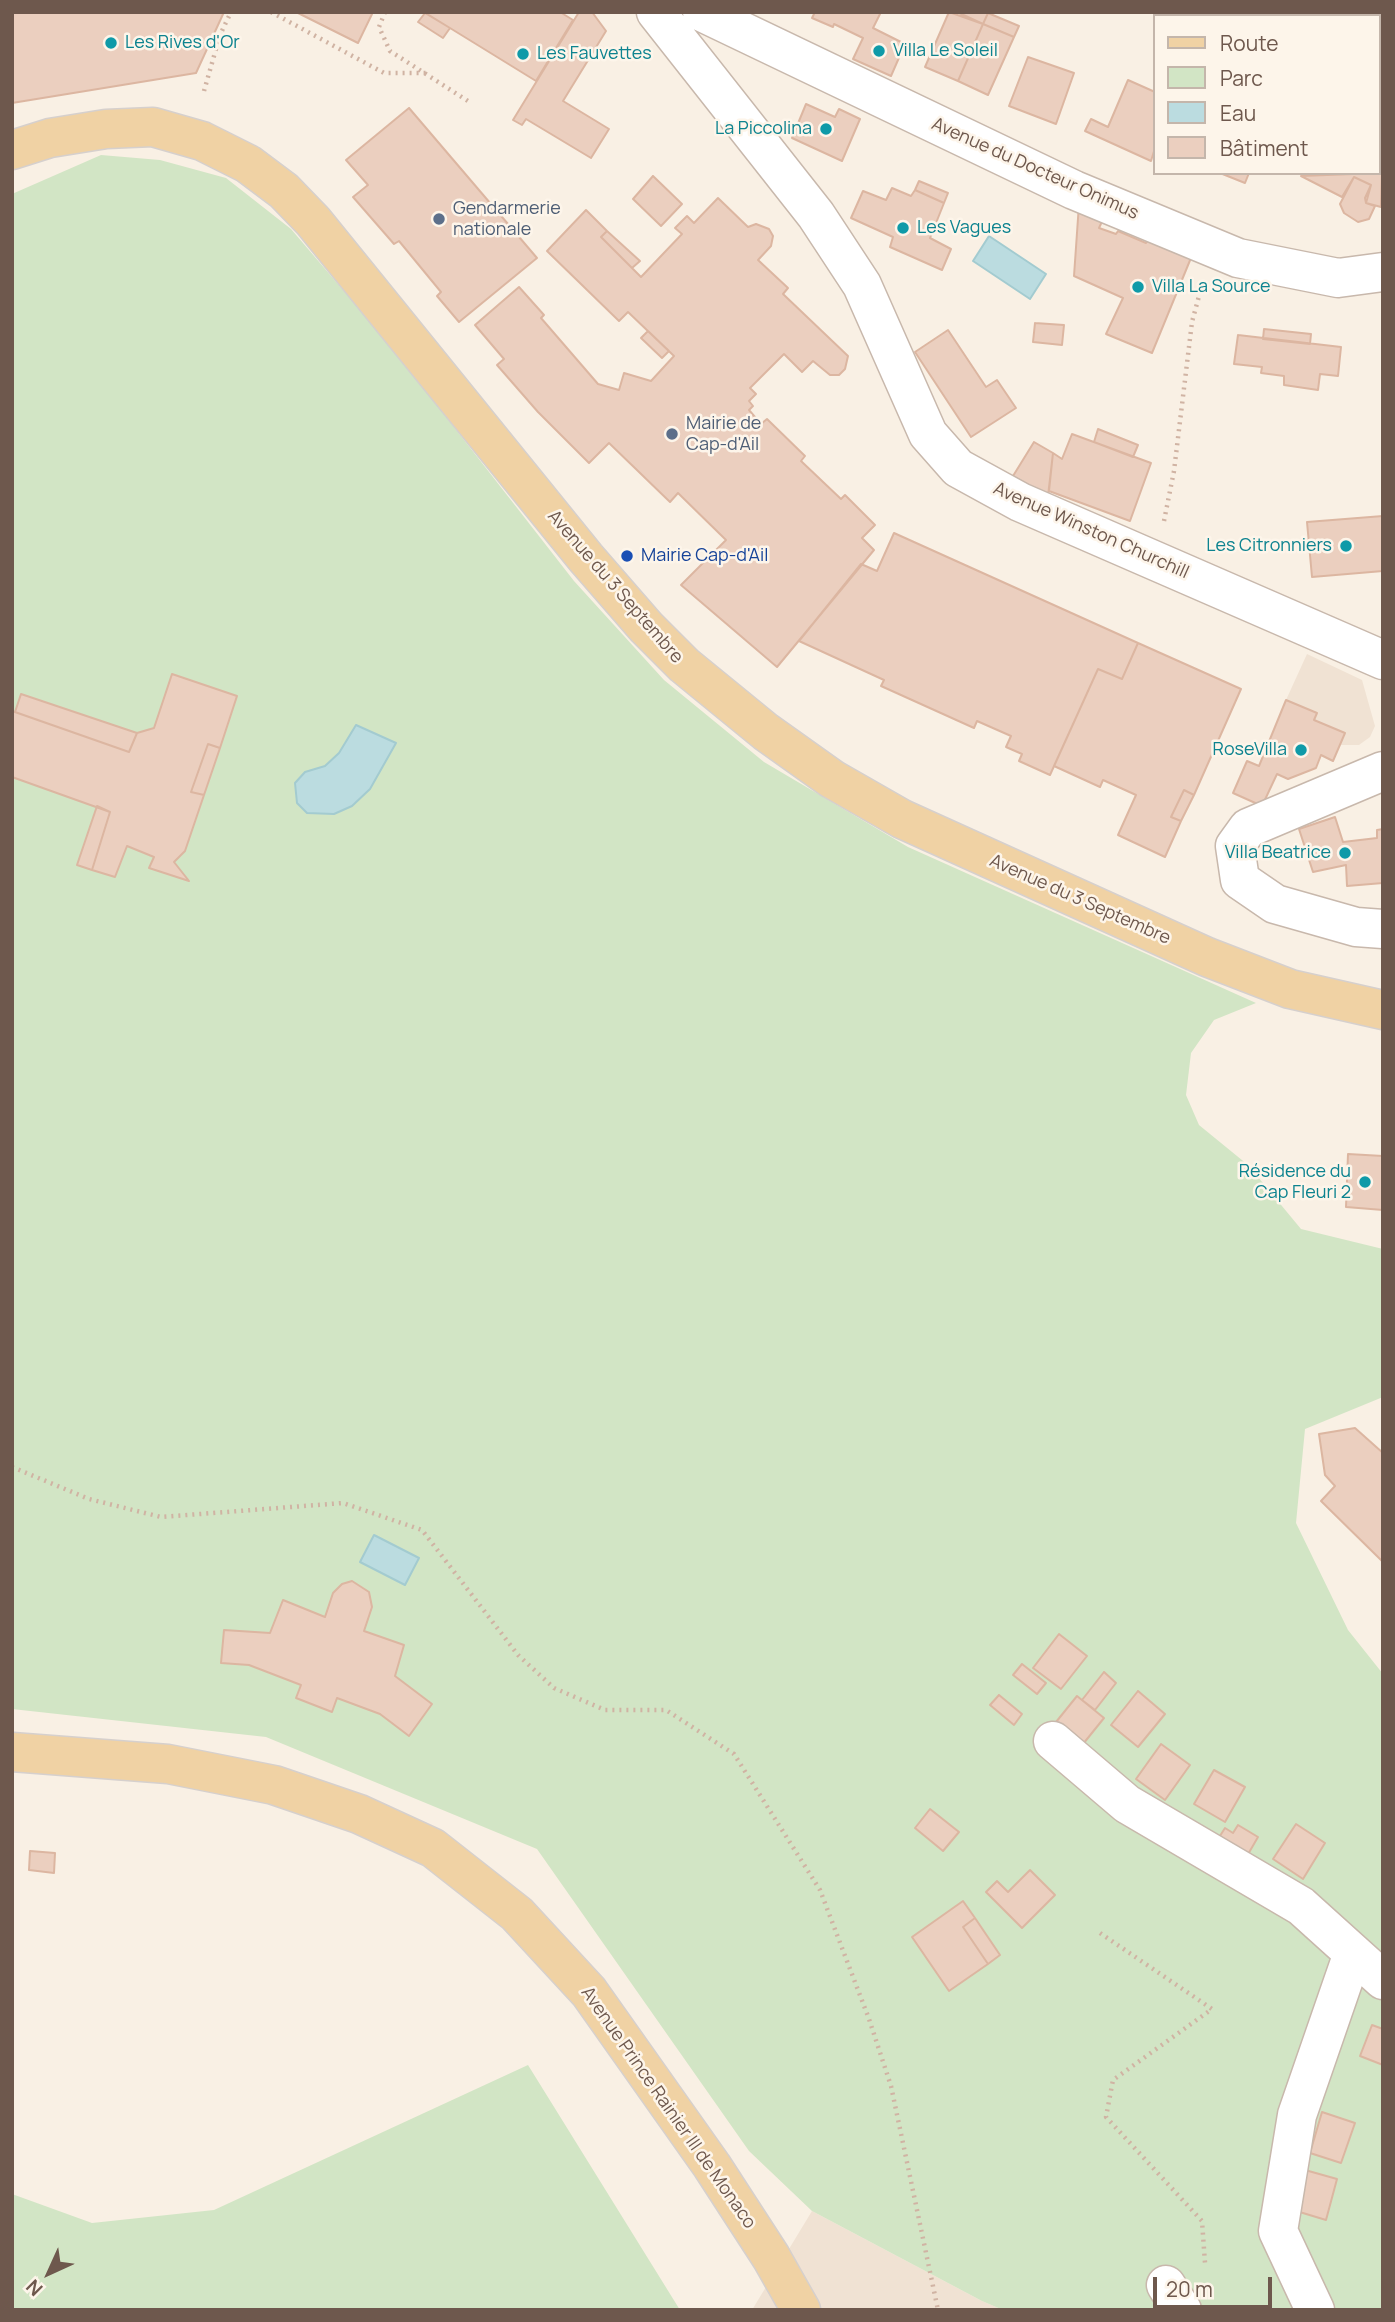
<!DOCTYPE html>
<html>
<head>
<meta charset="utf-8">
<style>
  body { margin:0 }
  #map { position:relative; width:1395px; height:2322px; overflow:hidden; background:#f9f0e4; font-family:Manrope,sans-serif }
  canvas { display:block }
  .frame { position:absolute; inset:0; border:14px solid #6e584d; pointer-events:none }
  .legend { position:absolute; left:1153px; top:14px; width:228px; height:161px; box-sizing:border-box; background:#fdf5ea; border:2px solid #c4b6ab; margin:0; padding:9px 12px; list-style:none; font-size:21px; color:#6e584d }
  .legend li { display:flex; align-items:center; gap:14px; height:35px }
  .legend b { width:35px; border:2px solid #c4b6ab }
  .north { position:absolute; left:14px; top:2238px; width:70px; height:70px; -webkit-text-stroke:5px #fdf5ea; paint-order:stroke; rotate:225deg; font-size:19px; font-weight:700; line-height:28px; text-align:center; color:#6e584d }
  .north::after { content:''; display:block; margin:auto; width:24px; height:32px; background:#6e584d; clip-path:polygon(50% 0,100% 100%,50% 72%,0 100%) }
  .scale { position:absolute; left:1153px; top:2277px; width:119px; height:32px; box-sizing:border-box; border:4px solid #6e584d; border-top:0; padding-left:9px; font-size:21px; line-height:24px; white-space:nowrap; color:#6e584d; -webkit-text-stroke:5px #fdf5ea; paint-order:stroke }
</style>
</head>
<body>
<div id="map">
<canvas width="1395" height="2322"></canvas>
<div class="frame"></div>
<ul class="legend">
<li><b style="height:9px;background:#f0d2a4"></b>Route</li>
<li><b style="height:19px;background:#d2e5c5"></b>Parc</li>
<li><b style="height:19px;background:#bbdce0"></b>Eau</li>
<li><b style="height:19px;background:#ebcfbf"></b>Bâtiment</li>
</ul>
<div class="north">N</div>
<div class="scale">20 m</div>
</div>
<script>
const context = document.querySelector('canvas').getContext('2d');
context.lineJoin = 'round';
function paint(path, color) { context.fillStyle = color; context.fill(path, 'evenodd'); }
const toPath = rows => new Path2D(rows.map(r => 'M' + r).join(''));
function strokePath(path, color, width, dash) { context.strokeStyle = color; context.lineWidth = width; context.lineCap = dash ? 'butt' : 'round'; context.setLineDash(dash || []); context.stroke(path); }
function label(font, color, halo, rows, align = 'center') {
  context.font = font + ' Manrope,sans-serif'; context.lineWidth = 5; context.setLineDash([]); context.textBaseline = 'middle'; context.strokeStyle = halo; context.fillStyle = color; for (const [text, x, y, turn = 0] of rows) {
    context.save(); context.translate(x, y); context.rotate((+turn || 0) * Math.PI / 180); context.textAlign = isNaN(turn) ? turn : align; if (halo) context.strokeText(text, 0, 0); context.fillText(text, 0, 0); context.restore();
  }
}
paint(toPath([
  [1307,654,1362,680,1375,726,1370,737,1359,745,1339,745,1314,720,1317,713,1286,700],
  [812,2211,982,2301,1003,2310,752,2310]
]), '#f0e2d3');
paint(toPath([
  [101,155,160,160,226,178,291,229,390,345,574,581,664,680,764,762,908,847,1256,1003,1214,1020,1191,1053,1186,1095,1199,1125,1248,1165,1301,1229,1383,1249,1383,1397,1305,1429,1296,1523,1348,1630,1383,1674,1383,2310,1003,2310,982,2301,812,2211,749,2151,537,1849,266,1737,12,1709,12,194],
  [528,2065,680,2310,12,2310,12,2194,92,2223,214,2210]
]), '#d2e5c5');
const water = toPath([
  [989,236,1046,274,1030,299,973,261,989,236],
  [356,725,396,743,370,789,352,806,334,814,307,813,297,803,295,783,305,772,325,766,339,753,356,725],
  [374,1535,419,1558,405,1585,360,1562,374,1535]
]);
paint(water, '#bbdce0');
strokePath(water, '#a3cbd0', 2);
const building = toPath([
  [12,12,224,12,196,73,12,103,12,12],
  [296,12,373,12,358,43,296,12],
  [424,12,560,12,573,20,536,81,424,12],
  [579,12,592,12,606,31,563,101,609,129,591,158,526,119,522,125,513,120,579,12],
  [815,12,881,12,873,28,905,44,891,76,853,59,863,38,834,24,833,27,812,18,815,12],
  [949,12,983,24,958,81,925,67,949,12],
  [957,12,988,12,988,13,983,24,957,12],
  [425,13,450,28,443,38,418,22,425,13],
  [988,13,1019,26,1014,37,983,24,988,13],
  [983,24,1014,37,988,95,958,81,983,24],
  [1028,57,1074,73,1056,124,1009,106,1028,57],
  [1128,80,1155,92,1155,148,1151,161,1085,131,1091,119,1108,127,1128,80],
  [806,104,835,117,839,109,860,119,842,161,792,138,806,104],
  [409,108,537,258,459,322,437,296,441,292,399,241,394,244,353,197,368,185,346,160,409,108],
  [1379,135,1383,137,1381,207,1366,203,1371,185,1354,177,1342,197,1301,176,1379,173,1379,135],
  [1220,173,1249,173,1245,183,1220,173],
  [653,176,682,204,661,226,633,199,653,176],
  [1354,177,1371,185,1365,198,1366,203,1375,206,1369,219,1358,222,1344,213,1340,204,1354,177],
  [919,181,948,193,944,203,915,190,919,181],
  [892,188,911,196,915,190,944,203,930,238,951,249,942,270,890,247,893,237,851,218,863,191,886,200,892,188],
  [718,198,748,227,756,224,769,229,773,236,771,246,758,260,788,288,783,294,848,356,845,369,839,375,830,375,813,361,802,372,784,354,750,388,756,394,749,401,753,406,749,410,761,424,767,419,805,456,801,461,841,499,845,495,875,525,862,538,874,550,777,667,681,585,726,540,678,493,670,502,609,443,589,463,538,412,497,365,504,359,475,325,519,287,544,315,541,318,598,384,619,390,624,373,651,381,674,356,628,312,619,321,547,251,586,210,607,231,601,237,641,277,682,234,675,228,687,216,694,223,718,198],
  [1079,204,1105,215,1099,228,1116,234,1118,231,1146,243,1151,235,1193,253,1152,353,1106,334,1123,298,1074,276,1079,204],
  [607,231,640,261,632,268,601,237,607,231],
  [1035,323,1064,325,1062,345,1033,342,1035,323],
  [1264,329,1311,334,1310,344,1263,339,1264,329],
  [948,330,986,387,997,380,1016,408,971,437,915,352,948,330],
  [648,331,669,351,662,358,641,338,648,331],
  [1238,335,1341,347,1338,376,1320,374,1318,390,1284,385,1284,376,1261,373,1262,367,1234,364,1238,335],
  [1098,429,1138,445,1133,457,1094,442,1098,429],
  [1072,434,1151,463,1130,521,1049,491,1053,453,1062,459,1072,434],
  [1034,442,1053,453,1048,496,1013,476,1034,442],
  [1383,516,1383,571,1312,577,1307,522,1383,516],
  [894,533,1138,643,1122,679,1098,669,1050,775,1019,761,1022,754,1006,747,1011,736,977,721,974,728,881,686,884,680,799,641,861,564,877,571,894,533],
  [1138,643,1241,689,1194,795,1184,790,1171,817,1181,821,1165,857,1118,835,1136,795,1103,780,1100,787,1054,766,1098,669,1122,679,1138,643],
  [172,674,237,696,220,748,208,744,191,792,204,795,185,851,174,862,189,881,149,868,154,857,127,846,115,877,92,870,110,812,12,777,12,711,129,752,137,733,154,728,172,674],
  [21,694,137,733,129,752,15,712,21,694],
  [1286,700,1317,713,1314,720,1345,733,1333,761,1321,755,1316,768,1288,779,1277,774,1262,806,1233,793,1247,761,1259,766,1286,700],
  [208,744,220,748,204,795,191,792,208,744],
  [1184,790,1194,795,1181,821,1171,817,1184,790],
  [97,806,110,812,92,870,77,865,97,806],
  [1335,817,1343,842,1377,838,1377,830,1383,829,1383,883,1347,886,1346,865,1313,872,1299,829,1335,817],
  [1348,1154,1383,1156,1383,1210,1346,1207,1348,1154],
  [1355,1428,1383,1453,1383,1562,1321,1501,1335,1486,1325,1475,1319,1434,1355,1428],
  [352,1581,369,1592,372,1607,364,1631,404,1645,395,1676,432,1704,409,1736,380,1714,337,1698,332,1712,296,1698,301,1685,249,1665,221,1663,224,1630,270,1633,283,1600,325,1617,333,1593,342,1584,352,1581],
  [1059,1634,1087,1656,1061,1689,1033,1668,1059,1634],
  [1022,1664,1046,1683,1037,1694,1013,1675,1022,1664],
  [1104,1672,1116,1683,1095,1710,1082,1700,1104,1672],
  [1138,1691,1165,1714,1138,1747,1111,1725,1138,1691],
  [999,1695,1022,1714,1014,1725,990,1705,999,1695],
  [1077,1696,1104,1718,1079,1749,1052,1727,1077,1696],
  [1161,1744,1190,1765,1165,1800,1136,1779,1161,1744],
  [1214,1770,1245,1787,1225,1822,1194,1804,1214,1770],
  [930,1809,959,1832,943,1851,915,1828,930,1809],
  [1296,1824,1325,1843,1303,1879,1273,1859,1296,1824],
  [1238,1825,1258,1837,1247,1856,1218,1839,1225,1828,1233,1833,1238,1825],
  [30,1851,55,1853,54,1873,29,1870,30,1851],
  [1030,1870,1055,1895,1022,1928,986,1892,997,1881,1008,1892,1030,1870],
  [963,1901,975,1918,963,1927,988,1964,949,1991,912,1937,963,1901],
  [975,1918,1000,1955,988,1964,963,1927,975,1918],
  [1372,2025,1383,2029,1383,2065,1360,2056,1372,2025],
  [1322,2112,1355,2123,1341,2163,1310,2153,1322,2112],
  [1305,2170,1337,2179,1326,2220,1293,2210,1305,2170]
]);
paint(building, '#ebcfbf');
strokePath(building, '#dcb6a1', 2);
const minor = toPath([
  [656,12,816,215,862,285,928,434,958,468,1020,502,1383,660],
  [702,12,1074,190,1238,258,1338,278,1383,272],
  [1287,12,1289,16],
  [1379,71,1383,73],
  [1383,771,1248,828,1235,846,1240,880,1275,904,1356,927,1383,929],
  [1053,1741,1127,1804,1301,1906,1383,1980],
  [1166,2285,1182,2310],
  [1315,2310,1278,2231,1297,2115,1353,1953]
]);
const major = toPath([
  [12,150,50,138,106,129,153,127,202,141,248,164,284,191,313,221,586,558,646,627,684,665,766,732,832,779,902,819,1207,957,1290,989,1383,1010],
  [12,1752,168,1764,274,1785,359,1814,433,1848,517,1914,589,1992,712,2166,771,2257,801,2310]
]);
strokePath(minor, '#c8b8ac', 41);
strokePath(major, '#d6d0cd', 41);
strokePath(toPath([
  [271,12,384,73,426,73],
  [385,12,379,27,390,51,471,103],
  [204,91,220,35,231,12],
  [1164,521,1174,471,1192,322,1202,285],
  [12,1467,89,1499,161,1517,343,1503,422,1530,518,1655,554,1688,605,1710,666,1710,734,1754,820,1890,869,2019,891,2086,938,2310],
  [1100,1933,1212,2009,1113,2080,1106,2117,1202,2221,1205,2263]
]), '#d0b3a3', 4.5, [2, 5]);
strokePath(minor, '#fff', 38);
strokePath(major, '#f0d2a4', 38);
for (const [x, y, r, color] of [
  [111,43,7,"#0f9aa8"],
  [879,51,7,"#0f9aa8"],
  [523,54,7,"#0f9aa8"],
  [826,129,7,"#0f9aa8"],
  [439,219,7,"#5c6f8a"],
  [903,228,7,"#0f9aa8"],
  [1138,287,7,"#0f9aa8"],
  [672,434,7,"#5c6f8a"],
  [1346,546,7,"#0f9aa8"],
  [627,556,7,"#1a4fb4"],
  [1301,750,7,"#0f9aa8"],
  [1345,853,7,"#0f9aa8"],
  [1365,1182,7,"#0f9aa8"]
]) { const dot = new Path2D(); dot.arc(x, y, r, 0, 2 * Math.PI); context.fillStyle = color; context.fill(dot); strokePath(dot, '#fdf5ea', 2.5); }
label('18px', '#0d838f', '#fdf5ea', [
  ["Les Rives d'Or",125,43],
  ["Villa Le Soleil",893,51],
  ["Les Fauvettes",537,54],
  ["La Piccolina",812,129,"right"],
  ["Les Vagues",917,228],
  ["Villa La Source",1152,287],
  ["Les Citronniers",1332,546,"right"],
  ["RoseVilla",1287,750,"right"],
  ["Villa Beatrice",1331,853,"right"],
  ["Résidence du",1351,1172,"right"],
  ["Cap Fleuri 2",1351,1193,"right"]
], 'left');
label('18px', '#6e584d', '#fdf5ea', [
  ["Avenue du Docteur Onimus",1035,169,24],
  ["Avenue Winston Churchill",1091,531,24],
  ["Avenue du 3 Septembre",615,587,49],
  ["Avenue du 3 Septembre",1080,900,24],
  ["Avenue Prince Rainier III de Monaco",668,2108,55]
]);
label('18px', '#4e5e75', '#fdf5ea', [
  ["Gendarmerie",453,209],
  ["nationale",453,230],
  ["Mairie de",686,424],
  ["Cap-d'Ail",686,445]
], 'left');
label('18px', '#164399', '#fdf5ea', [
  ["Mairie Cap-d'Ail",641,556]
], 'left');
</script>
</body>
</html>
